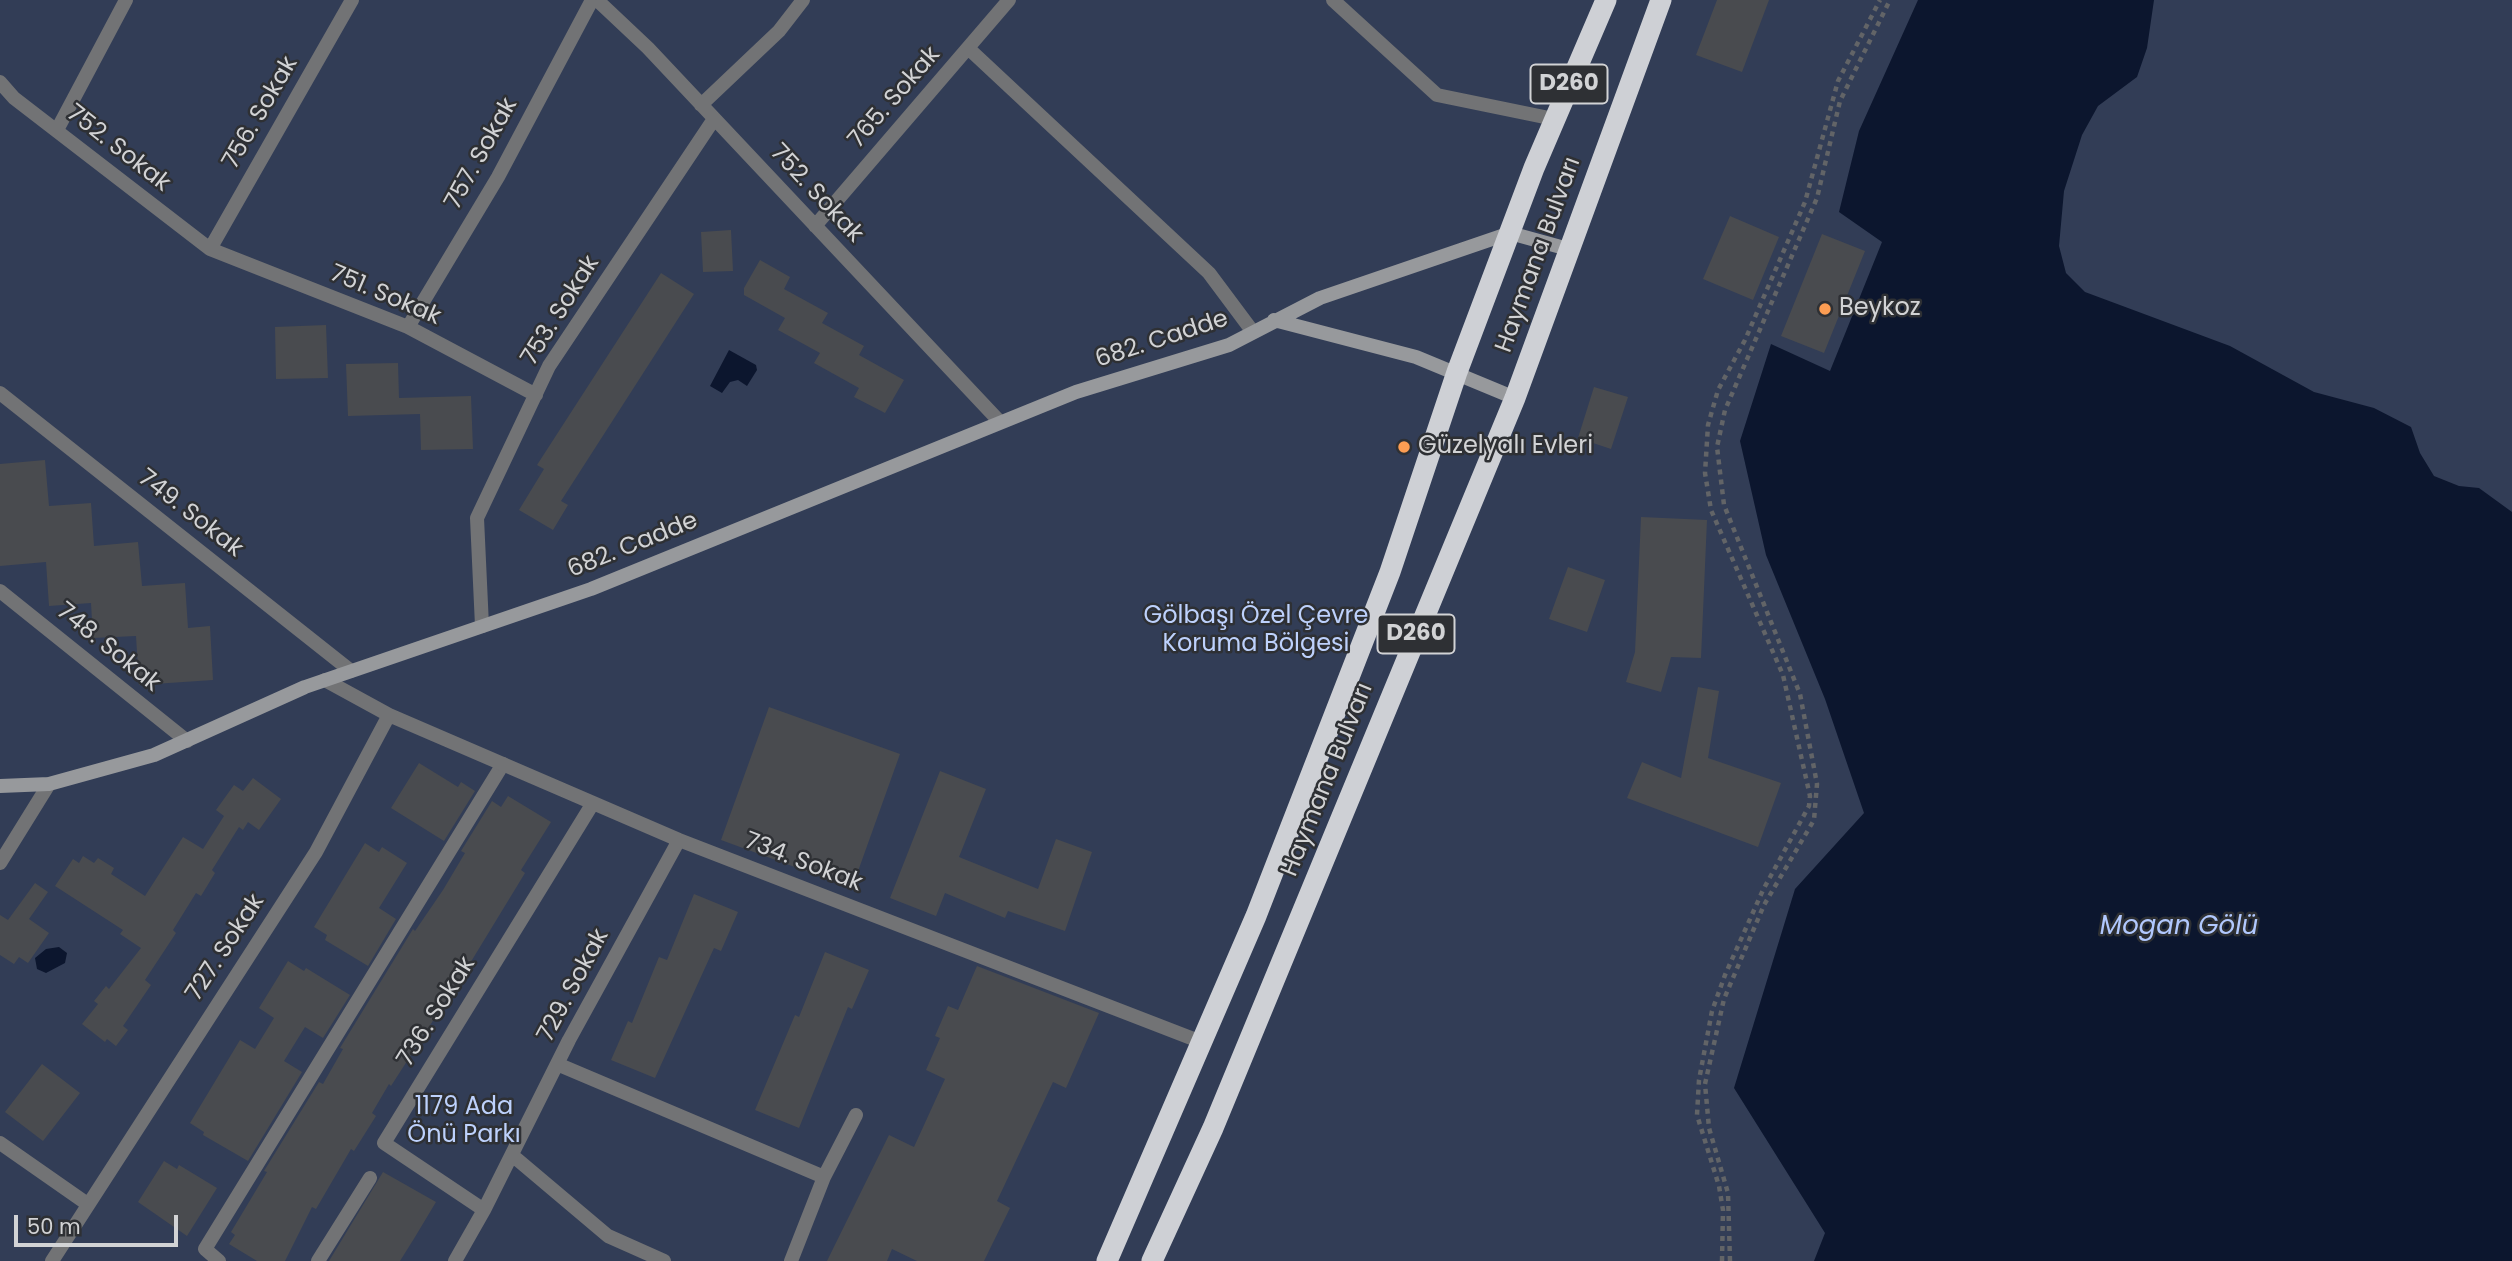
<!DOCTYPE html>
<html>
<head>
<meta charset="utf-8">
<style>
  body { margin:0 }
  #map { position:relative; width:2512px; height:1261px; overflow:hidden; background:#2e3034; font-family:Poppins,sans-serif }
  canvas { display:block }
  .scale { position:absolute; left:14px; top:1215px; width:164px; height:32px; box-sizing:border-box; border:4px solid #d2d3d5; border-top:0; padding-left:9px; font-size:21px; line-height:24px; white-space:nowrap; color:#d2d3d5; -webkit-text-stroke:5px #2e3034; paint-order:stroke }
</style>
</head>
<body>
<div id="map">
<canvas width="2512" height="1261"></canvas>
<div class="scale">50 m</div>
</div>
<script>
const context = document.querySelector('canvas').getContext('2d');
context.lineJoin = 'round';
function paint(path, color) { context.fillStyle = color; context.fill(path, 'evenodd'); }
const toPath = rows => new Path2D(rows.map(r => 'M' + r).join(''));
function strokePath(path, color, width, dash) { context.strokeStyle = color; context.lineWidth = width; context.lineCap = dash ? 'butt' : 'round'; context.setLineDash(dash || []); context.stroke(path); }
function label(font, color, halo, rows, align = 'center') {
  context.font = font + ' Poppins,sans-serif'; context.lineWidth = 5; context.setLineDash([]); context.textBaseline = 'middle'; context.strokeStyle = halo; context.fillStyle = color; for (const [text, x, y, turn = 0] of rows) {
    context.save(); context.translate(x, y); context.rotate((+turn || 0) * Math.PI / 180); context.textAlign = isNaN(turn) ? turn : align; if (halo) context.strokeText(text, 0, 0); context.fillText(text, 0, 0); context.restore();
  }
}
paint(toPath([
  [0,0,2512,0,2512,1261,0,1261]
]), '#323d56');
paint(toPath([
  [1918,0,2154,0,2147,48,2137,77,2098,106,2082,135,2064,191,2059,246,2066,273,2085,292,2230,346,2314,392,2374,408,2411,427,2420,453,2434,476,2459,486,2479,488,2512,512,2512,1261,1814,1261,1825,1233,1734,1088,1795,889,1864,813,1825,699,1766,555,1740,441,1771,344,1830,371,1882,242,1839,212,1859,131],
  [729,350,756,365,757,370,747,386,738,380,730,382,722,393,710,386],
  [59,947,67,953,65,963,46,973,37,969,35,958,46,949]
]), '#0c162e');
paint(toPath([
  [1717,0,1769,0,1742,72,1696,55],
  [1730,216,1779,237,1753,300,1703,279],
  [731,230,733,271,703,272,701,232],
  [1822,234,1865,251,1824,353,1781,336],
  [760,260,790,277,784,289,828,313,822,323,864,346,859,355,904,380,885,413,854,397,859,388,814,363,820,353,778,330,785,318,744,295,744,288],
  [661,273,694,294,561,501,568,505,553,530,519,510,544,469,537,465],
  [326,325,328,378,276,379,275,327],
  [398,363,399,398,471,396,473,449,421,450,420,414,348,416,346,364],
  [1594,387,1628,397,1611,449,1578,438],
  [45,460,49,506,91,503,94,546,138,542,142,586,185,583,188,628,210,626,213,680,139,685,136,636,93,638,91,603,49,606,46,562,0,566,0,464],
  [1641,517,1707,520,1701,658,1671,657,1661,692,1626,682,1635,652],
  [1568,567,1605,580,1587,632,1549,619],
  [1698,687,1719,691,1708,758,1781,783,1758,847,1627,798,1642,762,1681,778],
  [769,707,900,754,852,888,721,840],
  [419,763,458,787,461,782,475,791,444,841,391,808],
  [940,771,986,789,959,857,1038,889,1056,839,1092,852,1065,931,1008,911,1005,918,945,893,936,916,890,898],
  [253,778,281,799,259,830,248,822,243,830,239,827,212,870,215,873,201,896,196,893,173,930,176,933,145,980,151,985,123,1026,128,1030,116,1046,107,1039,105,1042,82,1024,98,1004,94,1001,106,986,109,989,141,948,120,934,123,930,55,886,73,859,79,863,83,856,94,863,98,858,114,868,111,874,145,896,183,837,203,849,224,816,216,810,234,785,243,791],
  [508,796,551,822,521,870,525,873,472,960,391,1086,389,1084,372,1113,376,1116,354,1151,351,1149,316,1209,312,1207,285,1261,257,1261,229,1244,235,1235,231,1232,267,1172,264,1171,319,1082,323,1084,343,1049,340,1048,413,929,415,931,443,890,465,853,461,851,492,801,501,807],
  [365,843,379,852,382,847,407,863,379,908,396,919,368,966,325,940,327,935,314,927],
  [35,883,48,892,29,919,49,933,28,963,19,957,14,964,0,955,0,915,8,920],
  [694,894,738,912,721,951,714,948,655,1078,611,1060,628,1021,632,1023,659,957,667,960],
  [825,952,869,970,852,1009,848,1007,799,1128,755,1110,795,1015,799,1017],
  [288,961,304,971,306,968,350,995,323,1038,305,1027,284,1061,302,1072,248,1161,203,1135,204,1132,190,1123,240,1040,255,1049,274,1018,259,1008],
  [977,966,1099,1013,1066,1088,1053,1082,997,1201,1010,1208,984,1261,917,1261,892,1249,887,1261,827,1261,889,1135,914,1147,945,1079,926,1070,940,1038,935,1036,948,1006,958,1010],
  [42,1064,80,1093,43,1141,5,1112],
  [164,1161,177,1169,179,1165,217,1188,187,1236,138,1202],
  [383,1172,436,1202,415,1237,400,1261,329,1261]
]), '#494b4f');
strokePath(toPath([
  [1722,1261,1723,1210,1719,1186,1697,1115,1699,1080,1712,1011,1725,975,1763,890,1809,806,1810,796,1783,675,1711,510,1705,473,1708,425,1718,390,1745,340,1805,202,1838,81,1880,0],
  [1730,1261,1728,1193,1709,1128,1705,1084,1724,999,1764,905,1814,820,1817,784,1800,694,1724,505,1717,447,1725,410,1817,198,1840,101,1890,0]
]), '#626467', 4.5, [5, 5]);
strokePath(toPath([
  [219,1261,205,1249,503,764],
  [318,1261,370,1178]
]), '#727375', 14);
strokePath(toPath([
  [597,0,648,48,1000,422],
  [1333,0,1437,95,1554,119],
  [968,48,1209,273,1253,332],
  [0,82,14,98,210,249,408,327,536,395],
  [701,105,779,31,803,0],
  [57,130,126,0],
  [815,226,1009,0],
  [210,249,352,0],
  [408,327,498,177,592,0],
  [0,393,351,671],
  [0,591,187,741],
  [482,626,477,518,549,366,714,119],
  [389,715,679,840,1204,1043],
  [0,863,49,784],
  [557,1064,824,1177],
  [0,1143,86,1203],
  [512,1155,608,1236,664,1261],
  [484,1210,384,1143,593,803],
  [52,1261,316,852,389,715,325,680],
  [455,1261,484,1210,569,1040,679,840],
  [791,1261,824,1177,856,1115]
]), '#727375', 14);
strokePath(toPath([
  [1274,320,1416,357,1515,398],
  [0,786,49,784,154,755,305,687,591,589,1076,392,1229,345,1320,298,1510,233,1568,249]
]), '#97999c', 14);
strokePath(toPath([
  [1107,1261,1256,916,1390,572,1457,372,1534,168,1606,0],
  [1152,1261,1213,1128,1515,398,1661,0]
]), '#ced0d5', 21);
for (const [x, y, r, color] of [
  [1825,309,7,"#fc9d53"],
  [1404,447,7,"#fc9d53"]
]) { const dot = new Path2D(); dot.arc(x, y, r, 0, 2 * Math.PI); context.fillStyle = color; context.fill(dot); strokePath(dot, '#2e3034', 2.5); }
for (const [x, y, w] of [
  [1569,84,77],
  [1416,634,77]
]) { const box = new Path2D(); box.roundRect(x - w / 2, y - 19.5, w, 39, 5); context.fillStyle = '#2e3034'; context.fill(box); strokePath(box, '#d2d3d5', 2); }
label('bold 23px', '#d2d3d5', null, [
  ["D260",1569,84],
  ["D260",1416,634]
]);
label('24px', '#d2d3d5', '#2e3034', [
  ["765. Sokak",895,98,-49],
  ["756. Sokak",261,113,-60],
  ["752. Sokak",118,149,38],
  ["757. Sokak",482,154,-61],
  ["752. Sokak",816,194,47],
  ["Haymana Bulvarı",1539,255,-70],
  ["751. Sokak",385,296,23],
  ["753. Sokak",561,311,-58],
  ["682. Cadde",1162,340,-18],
  ["749. Sokak",190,514,38],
  ["682. Cadde",633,546,-22],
  ["748. Sokak",108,648,39],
  ["Haymana Bulvarı",1328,780,-68],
  ["734. Sokak",803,863,21],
  ["727. Sokak",226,948,-57],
  ["729. Sokak",574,986,-62],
  ["736. Sokak",437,1012,-58]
]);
label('24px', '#d2d3d5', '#2e3034', [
  ["Beykoz",1839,309],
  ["Güzelyalı Evleri",1418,447]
], 'left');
label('24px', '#bdd1fc', '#2e3034', [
  ["Gölbaşı Özel Çevre",1256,617],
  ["Koruma Bölgesi",1256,645],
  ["1179 Ada",464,1108],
  ["Önü Parkı",464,1136]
]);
label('italic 26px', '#b1c8fe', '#2e3034', [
  ["Mogan Gölü",2179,927]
]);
</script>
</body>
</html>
